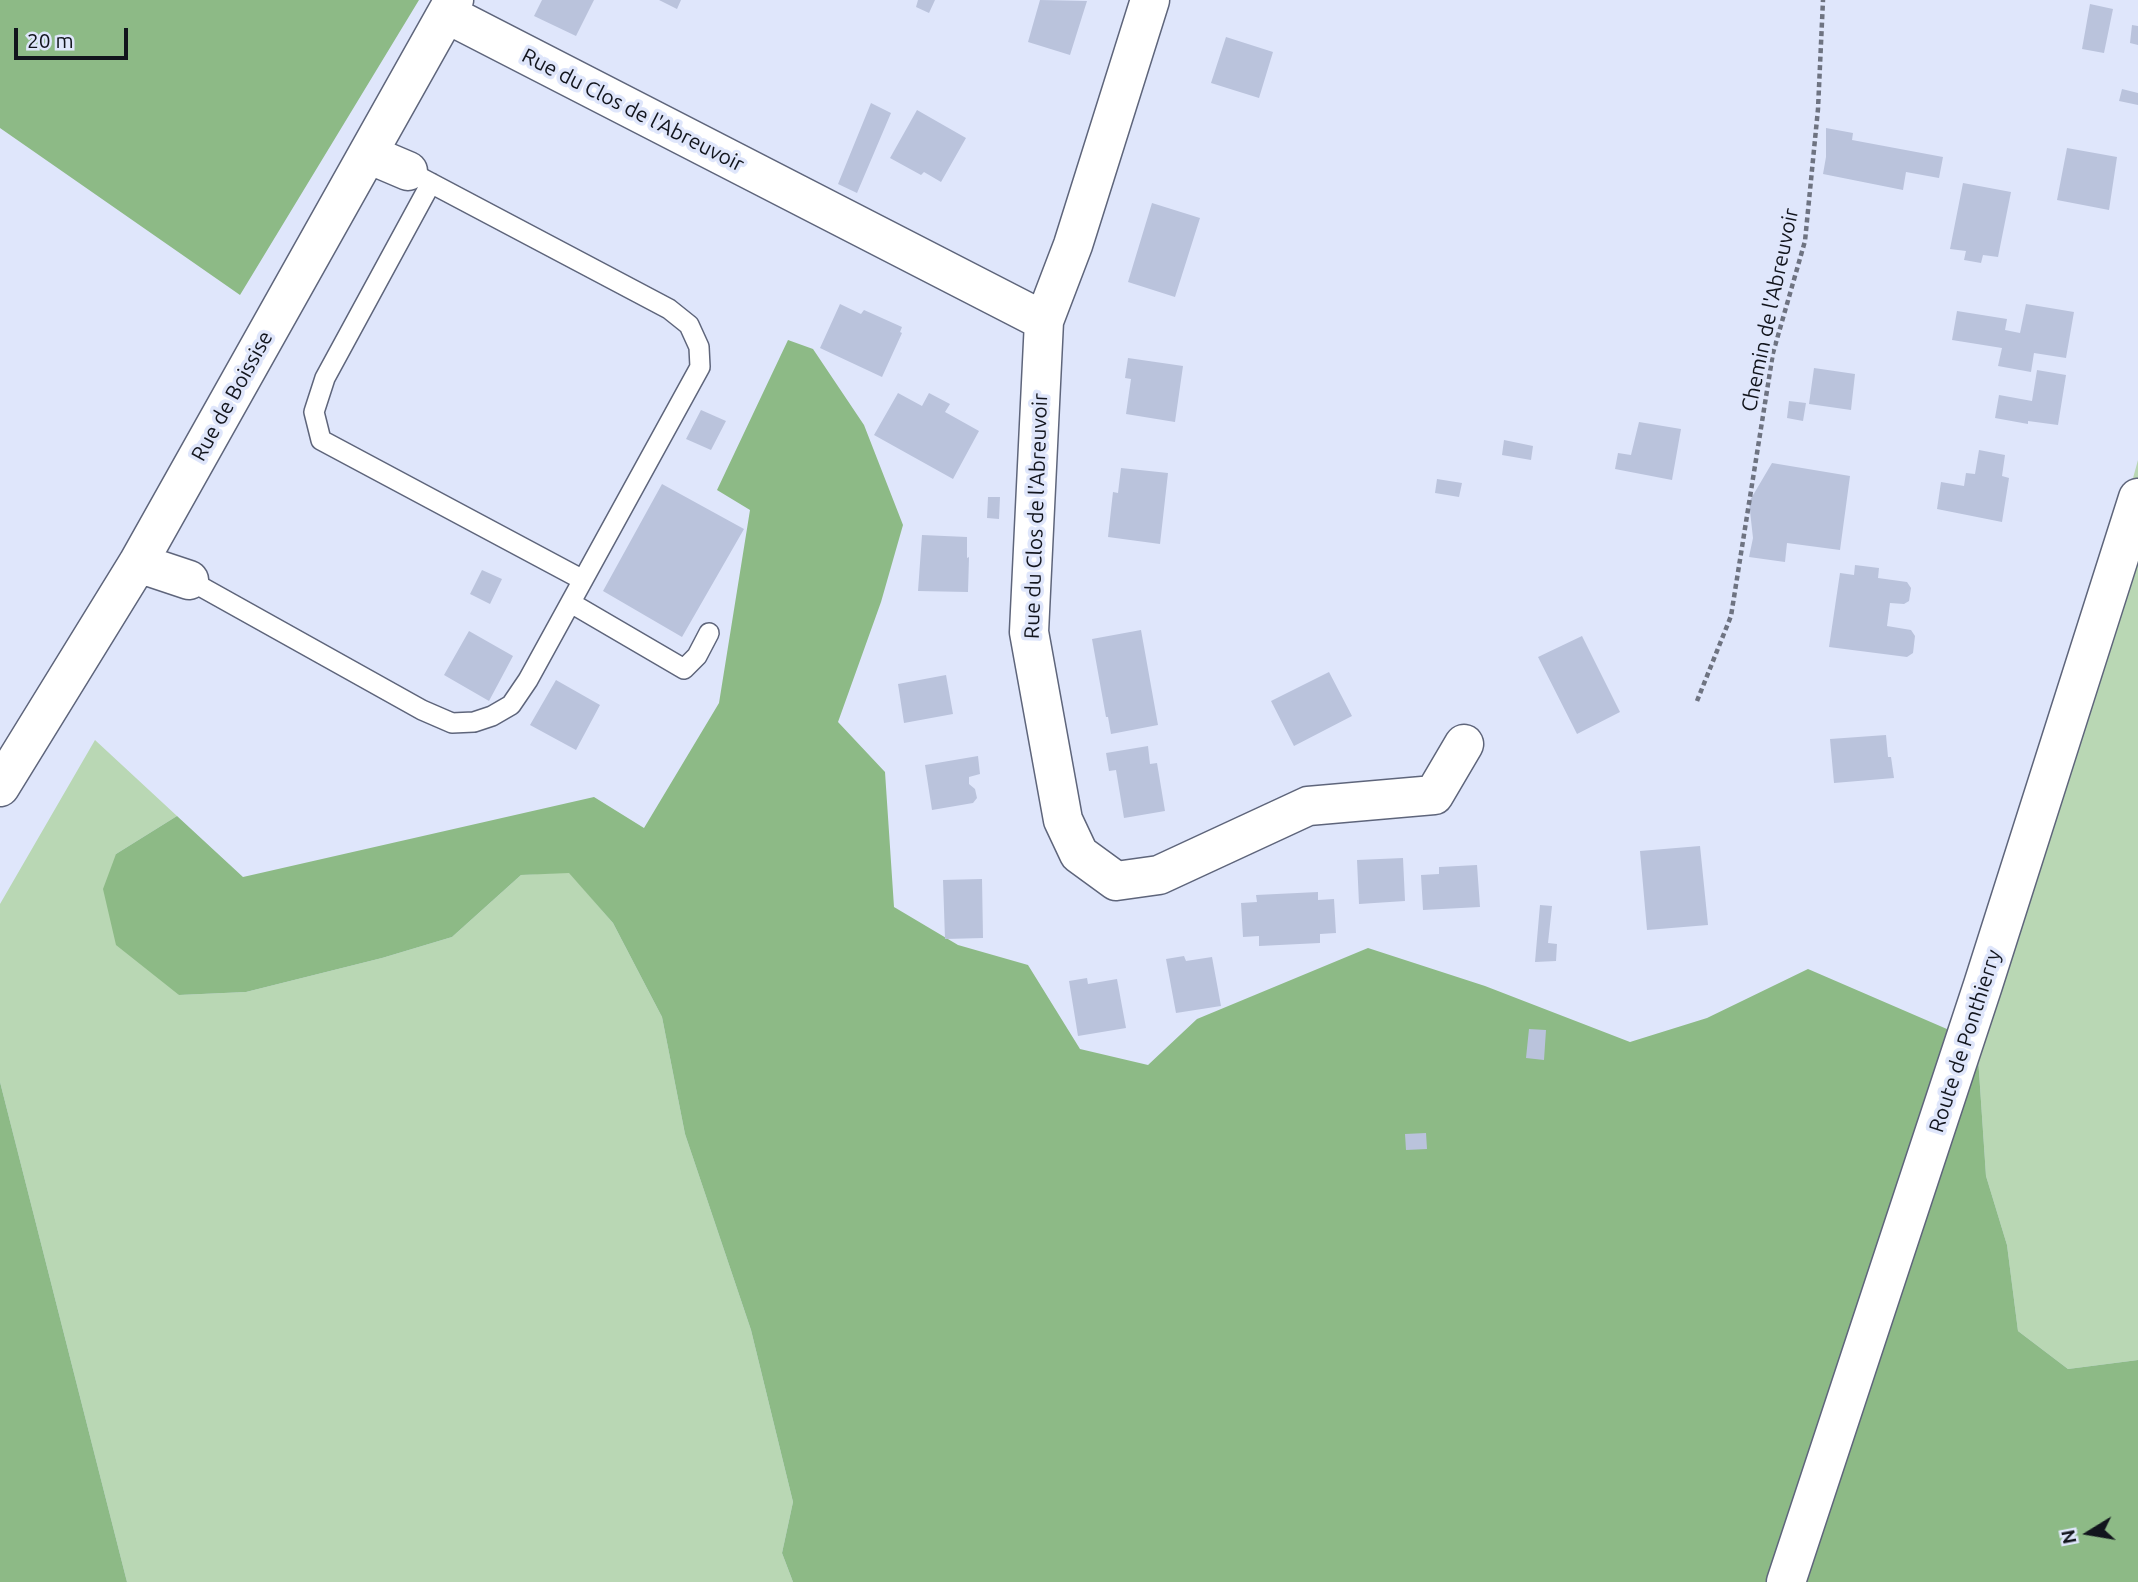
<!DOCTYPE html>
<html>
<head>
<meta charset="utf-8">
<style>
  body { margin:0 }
  #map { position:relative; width:2138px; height:1582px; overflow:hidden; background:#dfe6fb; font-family:Ubuntu,sans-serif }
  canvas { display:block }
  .north { position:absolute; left:2054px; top:1498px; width:70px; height:70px; -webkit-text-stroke:5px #dfe6fb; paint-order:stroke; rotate:259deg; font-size:19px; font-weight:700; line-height:28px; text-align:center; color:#12151d }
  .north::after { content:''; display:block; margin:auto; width:24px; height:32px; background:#12151d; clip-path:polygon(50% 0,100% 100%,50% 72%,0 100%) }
  .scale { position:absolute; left:14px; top:28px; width:114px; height:32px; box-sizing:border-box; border:4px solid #12151d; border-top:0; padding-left:9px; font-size:21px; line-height:24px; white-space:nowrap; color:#12151d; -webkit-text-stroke:5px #dfe6fb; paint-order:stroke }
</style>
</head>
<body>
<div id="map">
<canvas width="2138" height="1582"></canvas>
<div class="north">N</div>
<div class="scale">20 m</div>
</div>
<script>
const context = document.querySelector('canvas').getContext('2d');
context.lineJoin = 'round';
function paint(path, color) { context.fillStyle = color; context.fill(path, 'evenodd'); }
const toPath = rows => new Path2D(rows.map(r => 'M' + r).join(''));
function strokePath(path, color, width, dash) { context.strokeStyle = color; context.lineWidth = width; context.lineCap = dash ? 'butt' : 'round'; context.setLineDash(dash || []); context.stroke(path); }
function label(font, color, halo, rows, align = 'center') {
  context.font = font + ' Ubuntu,sans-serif'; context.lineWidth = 7; context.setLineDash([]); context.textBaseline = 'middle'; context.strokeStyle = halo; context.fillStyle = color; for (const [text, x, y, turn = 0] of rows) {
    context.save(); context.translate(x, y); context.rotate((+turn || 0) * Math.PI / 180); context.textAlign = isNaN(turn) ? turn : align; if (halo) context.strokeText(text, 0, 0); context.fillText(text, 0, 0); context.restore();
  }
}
paint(toPath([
  [2138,460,2138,1360,2068,1369,2018,1331,2007,1245,1986,1176,1977,1042],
  [95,740,177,816,116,854,179,995,246,992,382,958,452,937,521,875,569,872,613,923,662,1017,685,1134,751,1330,793,1502,782,1553,793,1582,127,1582,0,1082,0,904]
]), '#b9d7b4');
paint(toPath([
  [0,0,419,0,240,295,0,128],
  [788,340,813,349,864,425,903,525,881,602,838,722,885,772,894,907,958,945,1028,965,1080,1049,1148,1065,1197,1019,1368,948,1485,986,1630,1042,1707,1018,1808,969,1977,1042,1986,1176,2007,1245,2018,1331,2068,1369,2138,1360,2138,1582,793,1582,782,1553,793,1502,751,1330,685,1134,662,1017,613,923,569,873,521,875,452,937,382,958,246,992,179,995,116,945,103,889,116,854,177,816,243,877,594,797,644,828,719,703,750,510,717,490],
  [0,1082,127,1582,0,1582]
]), '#8dba86');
paint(toPath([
  [542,0,594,0,576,36,534,16],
  [659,0,681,0,677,9],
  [918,0,935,0,929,13,916,7],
  [1040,0,1087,1,1070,55,1028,42],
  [2090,4,2113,9,2104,53,2082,49],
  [2132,25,2138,26,2138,45,2130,43],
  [1226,37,1273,52,1259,98,1211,83],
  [2122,89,2138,93,2138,105,2119,101],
  [871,103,891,113,857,193,838,184],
  [917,110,966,138,941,182,924,172,921,175,890,158],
  [1826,128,1853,133,1852,140,1943,157,1939,178,1906,172,1903,190,1823,174,1826,157],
  [2067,148,2117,157,2109,210,2057,200],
  [1963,183,2011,192,1998,257,1983,255,1981,263,1964,260,1966,251,1950,249],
  [1152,203,1200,218,1175,297,1128,282],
  [840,304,861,314,864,310,902,327,900,332,902,333,882,377,820,348],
  [2026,304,2074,312,2066,358,2034,353,2031,372,1998,366,2002,348,1952,340,1957,311,2007,319,2005,330,2020,333],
  [1128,358,1183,366,1175,422,1126,414,1131,379,1125,378],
  [1814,368,1855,374,1851,410,1809,404],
  [2037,370,2066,375,2058,425,2028,421,2028,424,1995,418,1999,395,2032,401],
  [898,393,922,406,929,393,950,404,945,412,979,431,953,479,874,435],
  [1789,401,1806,403,1803,421,1787,418],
  [701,410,726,421,711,450,686,439],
  [1639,422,1681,429,1672,480,1615,469,1618,453,1631,455],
  [1504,440,1533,446,1531,460,1502,455],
  [1979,450,2005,455,2002,476,2009,478,2002,522,1937,509,1941,482,1964,486,1966,473,1975,474],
  [1772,463,1850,476,1840,550,1787,543,1785,562,1749,557,1753,538,1749,502],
  [1121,468,1168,473,1160,544,1108,537,1113,492,1118,493],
  [1437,479,1462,483,1459,497,1435,493],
  [662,484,744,529,682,637,603,591],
  [988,497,1000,497,999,519,987,518],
  [922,535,967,537,967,558,969,557,968,592,918,591],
  [1855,565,1879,568,1878,578,1907,582,1911,588,1909,601,1904,604,1890,603,1887,626,1911,630,1915,636,1913,653,1907,657,1829,647,1840,573,1854,575],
  [482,570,502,579,490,604,470,594],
  [1141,630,1158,725,1111,734,1108,717,1106,717,1092,639],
  [469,631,513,656,489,701,444,675],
  [1582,636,1620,712,1577,734,1538,657],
  [1329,672,1352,716,1294,746,1271,701],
  [946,675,953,714,904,723,898,684],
  [556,680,600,705,576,750,530,725],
  [1886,735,1888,757,1891,757,1894,778,1834,783,1830,739],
  [1148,746,1150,764,1157,763,1165,811,1124,818,1116,770,1109,771,1106,753],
  [978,756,980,774,969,777,969,784,975,789,977,798,973,803,932,810,925,765],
  [1700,846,1708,925,1647,930,1640,851],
  [1403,858,1405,901,1359,904,1357,860],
  [1477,865,1480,907,1423,910,1421,875,1439,874,1439,867],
  [982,879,983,938,945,939,943,880],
  [1318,892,1318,900,1334,899,1336,933,1320,934,1320,943,1259,946,1259,936,1243,937,1241,903,1257,902,1256,895],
  [1540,905,1552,906,1548,943,1557,944,1556,961,1535,962],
  [1184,956,1186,961,1212,957,1221,1006,1176,1013,1166,959],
  [1087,978,1088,984,1117,979,1126,1028,1078,1036,1069,981],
  [1529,1029,1546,1030,1544,1060,1526,1058],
  [1426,1133,1427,1149,1406,1150,1405,1134]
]), '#bac3dc');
const service = toPath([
  [431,183,325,378,314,412,321,440,583,580],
  [189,580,422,710,452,723,474,722,492,716,511,705,528,680,700,367,699,347,689,325,669,309,408,171],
  [571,603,684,669,697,656,709,633]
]);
const minor = toPath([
  [447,14,1044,321,1029,632,1063,820,1079,854,1116,881,1159,875,1308,806,1434,795,1464,744],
  [368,154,408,171],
  [1044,321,1073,245,1150,0],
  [138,563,189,580],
  [0,787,138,563,454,0]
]);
const primary = toPath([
  [1786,1582,1983,985,2138,498]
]);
strokePath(service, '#5e657b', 22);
strokePath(minor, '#5e657b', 41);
strokePath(primary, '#5e657b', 41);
strokePath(toPath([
  [1697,701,1731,616,1773,353,1805,241,1818,109,1823,0]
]), '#6e7381', 4.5, [5, 3.5]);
strokePath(service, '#fff', 19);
strokePath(minor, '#fff', 38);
strokePath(primary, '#fff', 38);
label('21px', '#12151d', '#dfe6fb', [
  ["Rue du Clos de l'Abreuvoir",633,110,27],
  ["Chemin de l'Abreuvoir",1770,310,-78],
  ["Rue de Boissise",232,396,-61],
  ["Rue du Clos de l'Abreuvoir",1036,516,-88],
  ["Route de Ponthierry",1965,1041,-72]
]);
</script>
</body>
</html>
